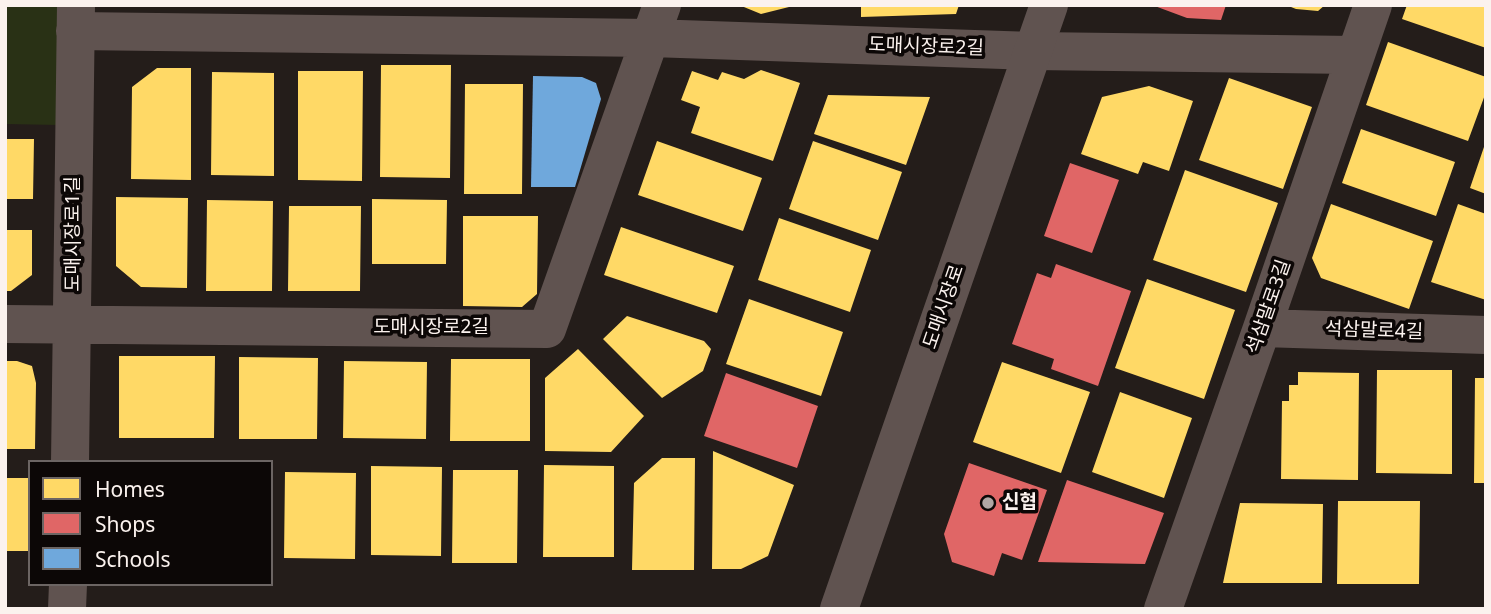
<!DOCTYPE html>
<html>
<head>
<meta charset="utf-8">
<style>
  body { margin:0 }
  #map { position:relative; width:1491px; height:614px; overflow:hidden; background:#241d1a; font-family:"Noto Sans",sans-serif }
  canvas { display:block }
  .frame { position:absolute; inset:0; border:7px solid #fbf2ee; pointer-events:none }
  .legend { position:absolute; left:28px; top:460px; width:245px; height:126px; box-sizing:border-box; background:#0c0706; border:2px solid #6c6563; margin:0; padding:9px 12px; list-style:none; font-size:21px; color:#fbf2ee }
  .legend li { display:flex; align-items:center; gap:14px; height:35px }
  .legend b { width:35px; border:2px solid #6c6563 }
</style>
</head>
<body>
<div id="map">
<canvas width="1491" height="614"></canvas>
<div class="frame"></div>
<ul class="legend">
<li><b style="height:19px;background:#ffd966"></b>Homes</li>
<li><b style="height:19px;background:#e06666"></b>Shops</li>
<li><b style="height:19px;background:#6fa8dc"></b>Schools</li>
</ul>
</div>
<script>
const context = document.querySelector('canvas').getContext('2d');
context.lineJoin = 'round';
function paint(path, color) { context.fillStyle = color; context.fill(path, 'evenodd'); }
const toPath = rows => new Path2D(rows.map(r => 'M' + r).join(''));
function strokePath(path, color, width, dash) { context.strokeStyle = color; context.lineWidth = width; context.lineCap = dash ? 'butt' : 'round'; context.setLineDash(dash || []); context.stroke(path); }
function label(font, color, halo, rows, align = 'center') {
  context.font = font + ' "Noto Sans","Noto Sans KR",sans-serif'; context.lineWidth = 7; context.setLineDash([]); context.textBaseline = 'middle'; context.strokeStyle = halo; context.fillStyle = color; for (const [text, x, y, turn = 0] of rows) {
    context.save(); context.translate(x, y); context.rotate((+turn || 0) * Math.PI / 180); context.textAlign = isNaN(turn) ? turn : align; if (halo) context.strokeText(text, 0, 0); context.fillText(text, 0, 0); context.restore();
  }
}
paint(toPath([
  [5,5,60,5,59,125,5,124]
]), '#293115');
paint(toPath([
  [739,5,793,5,793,6,761,14],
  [861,5,959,5,956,14,861,17],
  [1286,5,1325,5,1318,11,1296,9],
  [1407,5,1486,5,1486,48,1402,19],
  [1388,42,1486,77,1486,92,1468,141,1366,105],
  [381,65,451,65,450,178,380,177],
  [157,68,191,68,191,180,131,179,132,87],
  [761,70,800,83,773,161,691,133,700,107,681,100,692,71,718,80,722,72,744,79],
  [298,71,363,71,362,181,298,180],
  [212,72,274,73,274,176,211,175],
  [1229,78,1312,107,1283,189,1199,160],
  [465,84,523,84,522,194,464,194],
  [1149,86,1193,101,1169,171,1143,162,1138,174,1081,154,1102,97],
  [828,95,930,97,906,165,814,134],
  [1361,129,1455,162,1436,216,1342,183],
  [5,139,34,139,33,199,5,199],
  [657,141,762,178,743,231,638,195],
  [813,141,902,172,878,240,789,209],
  [1485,144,1486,144,1486,194,1470,188],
  [1185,170,1278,203,1246,292,1153,260],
  [116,197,188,198,187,288,141,287,116,266],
  [372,199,447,200,446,264,372,264],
  [207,200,273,201,272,291,206,291],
  [1331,204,1433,241,1409,309,1321,278,1312,258],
  [1458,204,1486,214,1486,300,1431,282],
  [289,206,361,206,360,291,288,291],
  [463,216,538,216,537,294,522,307,463,306],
  [779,218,871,250,850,312,758,280],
  [621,227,734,266,717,313,604,275],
  [5,230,32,230,32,275,11,291,5,291],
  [1147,279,1235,310,1204,399,1115,368],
  [749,299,843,332,821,396,726,364],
  [627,316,704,341,711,349,703,371,662,398,603,339],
  [578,349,644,416,611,452,545,451,545,378],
  [119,356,215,356,214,438,119,438],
  [239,357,318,358,317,439,239,439],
  [451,359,530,359,530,441,450,441],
  [5,361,17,361,32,366,36,383,35,449,5,449],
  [344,361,427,362,426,439,343,438],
  [1002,362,1090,392,1061,473,973,442],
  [1377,370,1452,370,1452,474,1376,473],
  [1298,372,1359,373,1358,480,1281,479,1282,401,1289,401,1289,385,1298,385],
  [1475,378,1486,378,1486,483,1474,483],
  [1120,392,1192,418,1164,498,1092,472],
  [713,451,794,485,768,556,741,569,712,569],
  [662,458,695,458,694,570,632,570,634,483],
  [544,465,614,466,614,557,543,557],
  [371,466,442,467,441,556,371,555],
  [453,470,518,470,517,563,452,563],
  [285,472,356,473,355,559,284,558],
  [5,478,30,478,29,551,5,551],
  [1338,501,1420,501,1419,584,1337,584],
  [1240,503,1323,504,1322,583,1223,583]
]), '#ffd966');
paint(toPath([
  [1152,5,1226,5,1221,20,1187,18],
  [1070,163,1119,180,1092,253,1044,236],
  [1056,264,1131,291,1098,386,1051,369,1054,359,1012,344,1037,273,1051,278],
  [726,373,818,406,797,468,704,436],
  [969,463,1047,490,1022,560,1002,553,994,576,952,562,944,534],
  [1067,480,1164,513,1145,564,1038,562]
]), '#e06666');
paint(toPath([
  [533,76,582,77,596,83,601,99,575,187,531,187]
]), '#6fa8dc');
strokePath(toPath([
  [75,31,651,38,1033,51,1355,55],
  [5,324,547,329,662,5],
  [1262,328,1486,335],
  [70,462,76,5],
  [67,609,68,584],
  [1163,609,1262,328,1373,5]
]), '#605350', 38);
strokePath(toPath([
  [839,609,1049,5]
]), '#605350', 38);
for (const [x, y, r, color] of [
  [988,503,7,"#b0a7a4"]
]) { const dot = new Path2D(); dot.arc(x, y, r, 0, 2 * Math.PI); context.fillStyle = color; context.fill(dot); strokePath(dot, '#0c0706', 2.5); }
label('19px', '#fbf2ee', '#0c0706', [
  ["도매시장로2길",926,47,2],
  ["도매시장로1길",74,234,-90],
  ["도매시장로",944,307,-71],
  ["석삼말로3길",1269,307,-71],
  ["도매시장로2길",431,328],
  ["석삼말로4길",1374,331,2]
]);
label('bold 19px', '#fbf2ee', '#0c0706', [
  ["신협",1002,503]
], 'left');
</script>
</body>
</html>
